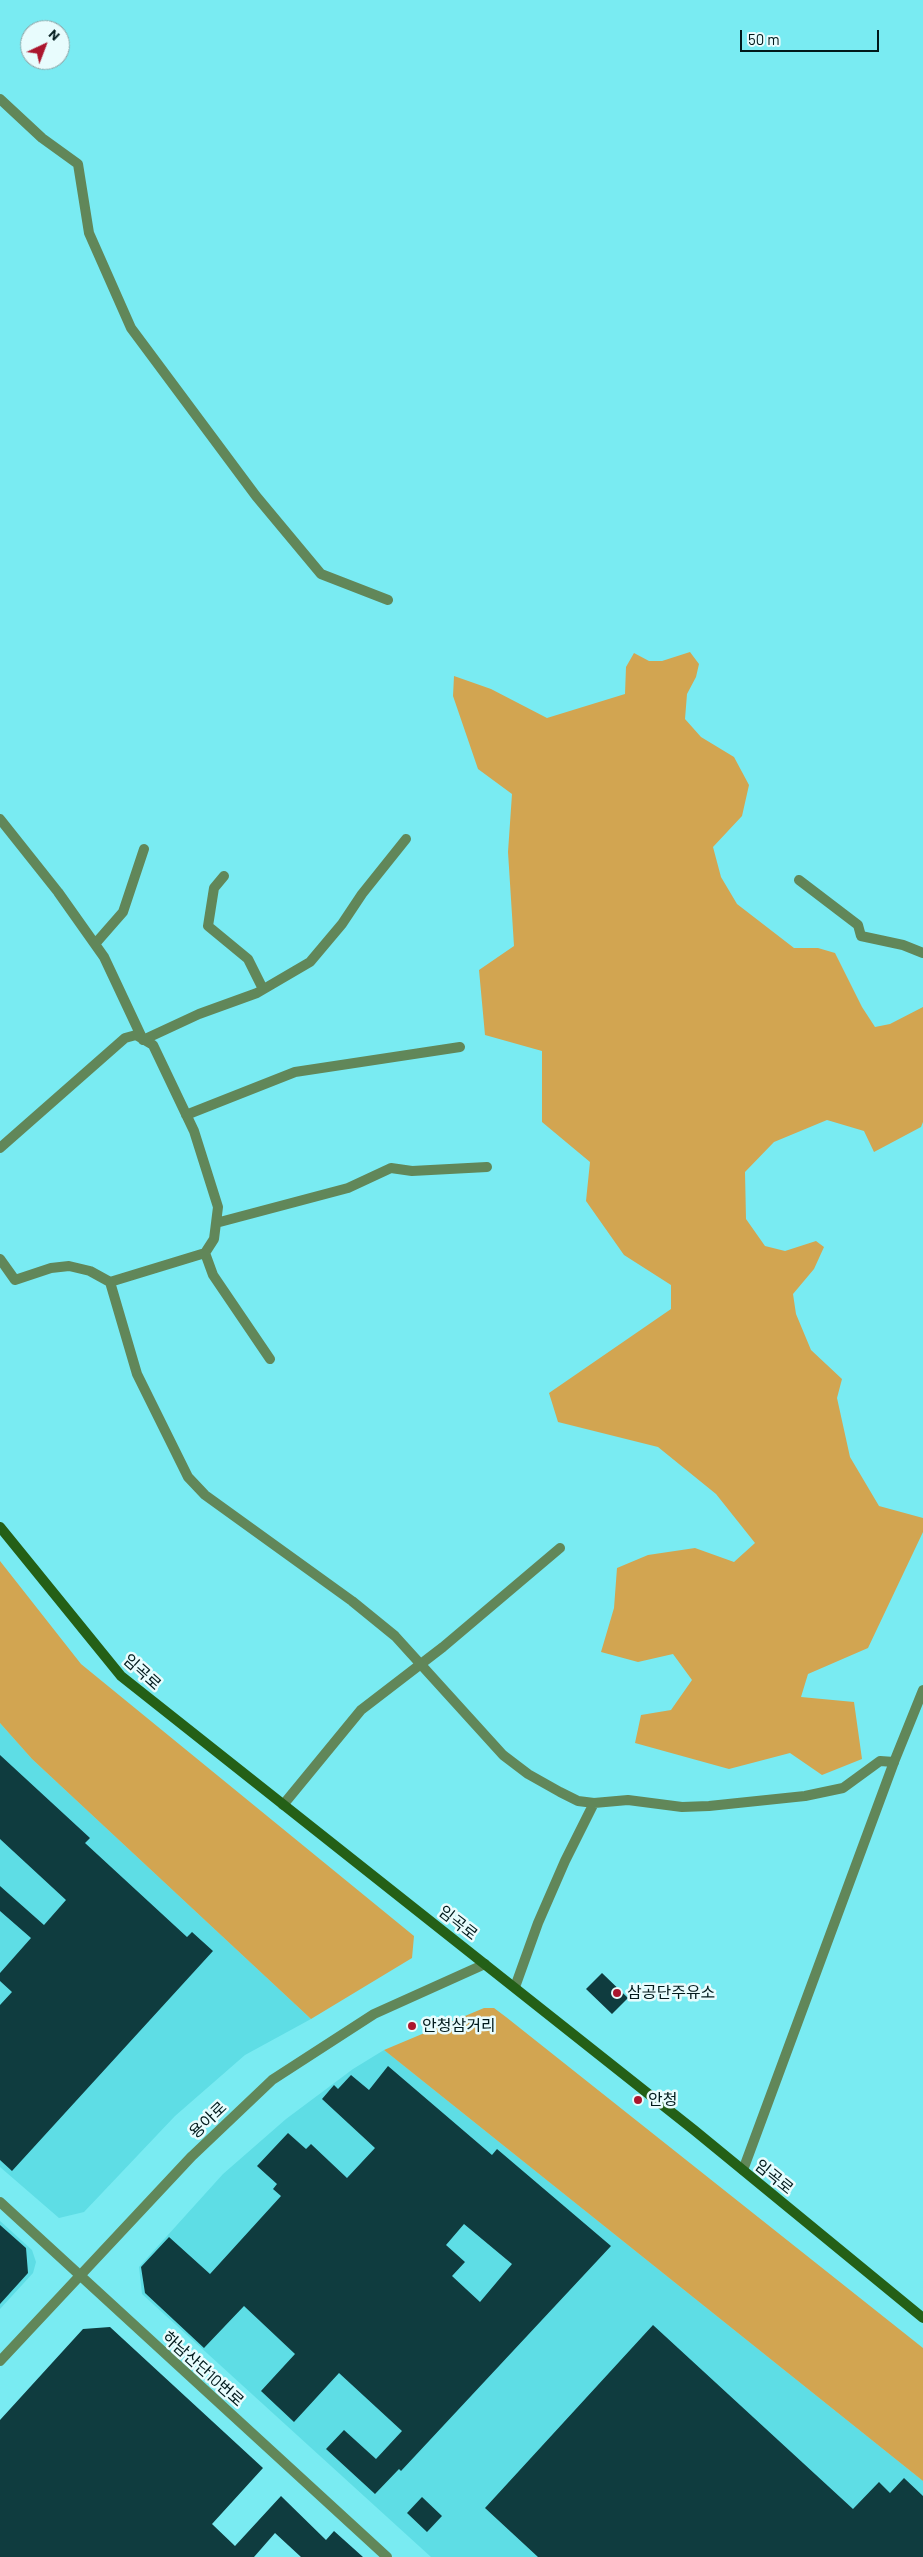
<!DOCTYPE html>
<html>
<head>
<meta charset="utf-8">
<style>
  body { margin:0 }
  #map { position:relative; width:923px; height:2557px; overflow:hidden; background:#79ebf2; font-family:Barlow,sans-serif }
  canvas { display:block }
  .north { position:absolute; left:20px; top:20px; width:50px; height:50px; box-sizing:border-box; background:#e8fcfd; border:1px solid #8ca1a3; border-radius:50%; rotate:43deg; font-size:14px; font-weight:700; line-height:20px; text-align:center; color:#01191b }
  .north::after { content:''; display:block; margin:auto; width:18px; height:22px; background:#ab162e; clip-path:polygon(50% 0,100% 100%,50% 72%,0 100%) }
  .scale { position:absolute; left:740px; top:30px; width:139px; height:22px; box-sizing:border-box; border:2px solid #01191b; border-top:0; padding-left:6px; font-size:15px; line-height:18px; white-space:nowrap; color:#01191b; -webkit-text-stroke:4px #e8fcfd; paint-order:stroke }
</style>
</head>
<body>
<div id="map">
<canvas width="923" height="2557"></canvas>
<div class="north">N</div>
<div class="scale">50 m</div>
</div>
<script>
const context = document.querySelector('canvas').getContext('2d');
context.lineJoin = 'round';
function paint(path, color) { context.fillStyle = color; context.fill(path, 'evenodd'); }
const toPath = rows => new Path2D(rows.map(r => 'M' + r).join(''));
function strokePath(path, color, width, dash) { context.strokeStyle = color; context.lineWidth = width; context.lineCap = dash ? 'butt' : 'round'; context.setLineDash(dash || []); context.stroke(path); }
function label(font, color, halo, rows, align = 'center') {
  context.font = font + ' Barlow,"Noto Sans KR",sans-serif'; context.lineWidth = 5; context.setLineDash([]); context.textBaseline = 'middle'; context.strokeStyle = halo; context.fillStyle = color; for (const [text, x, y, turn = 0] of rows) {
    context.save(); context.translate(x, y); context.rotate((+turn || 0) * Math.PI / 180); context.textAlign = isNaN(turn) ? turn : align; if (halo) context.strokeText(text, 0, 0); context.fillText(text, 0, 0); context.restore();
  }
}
paint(toPath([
  [0,1723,32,1759,311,2019,245,2055,175,2116,84,2212,59,2218,0,2167],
  [384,2050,923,2481,923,2557,431,2557,142,2294,139,2267,223,2174,286,2119,353,2069],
  [0,2221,32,2250,36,2262,33,2273,0,2309]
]), '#5edde5');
paint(toPath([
  [690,652,699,664,696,677,687,694,685,719,701,737,734,757,749,785,742,816,713,847,721,877,737,904,794,948,818,948,835,953,862,1007,875,1027,890,1024,923,1007,923,1122,921,1127,874,1152,864,1131,827,1120,774,1142,745,1172,746,1219,765,1246,785,1251,816,1241,824,1247,814,1269,793,1294,796,1314,811,1350,842,1379,837,1398,850,1457,879,1506,923,1518,923,1532,868,1648,808,1674,801,1697,854,1702,862,1759,822,1775,790,1753,729,1769,635,1743,641,1715,671,1710,692,1680,673,1654,638,1662,601,1652,614,1608,617,1568,648,1555,695,1548,734,1562,755,1543,716,1494,658,1447,558,1422,549,1393,671,1309,671,1285,624,1255,586,1201,590,1162,542,1122,542,1051,485,1035,479,970,514,946,508,852,512,794,478,769,453,696,454,676,491,689,547,718,625,694,626,667,634,653,649,661,662,661],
  [0,1561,81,1664,414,1936,412,1958,311,2019,32,1759,0,1723],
  [484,2008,494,2008,506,2017,923,2348,923,2481,384,2050]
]), '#d2a551');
paint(toPath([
  [0,1755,90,1838,85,1843,187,1937,192,1932,213,1951,12,2171,0,2160,0,2005,12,1992,0,1981,0,1973,31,1938,0,1911,0,1886,44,1925,66,1900,0,1839],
  [602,1973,628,1998,612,2014,586,1989],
  [388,2066,492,2155,497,2149,611,2246,401,2471,399,2469,375,2494,326,2449,344,2430,376,2459,402,2431,339,2373,294,2422,261,2391,295,2354,244,2306,204,2348,145,2293,141,2267,169,2237,210,2274,281,2196,273,2189,277,2184,257,2166,288,2133,306,2149,311,2144,347,2178,375,2148,322,2099,334,2085,338,2089,351,2075,369,2090],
  [464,2224,512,2264,480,2302,452,2276,465,2262,446,2245],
  [0,2225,26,2248,28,2273,0,2304],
  [653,2325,853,2509,879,2482,890,2493,904,2478,923,2496,923,2557,538,2557,485,2508],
  [110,2327,263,2468,212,2524,235,2546,281,2496,326,2540,334,2531,363,2557,301,2557,275,2533,254,2557,0,2557,0,2420,83,2329],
  [422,2497,442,2516,427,2532,407,2513]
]), '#0f3c3f');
strokePath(toPath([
  [0,99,42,138,78,164,89,233,131,328,256,496,321,574,388,600],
  [0,819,58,892,104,957,143,1040,199,1014,257,993,310,962,342,924,362,894,406,839],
  [224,876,214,888,208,926,248,959,263,989],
  [799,880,858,925,861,936,903,945,923,953],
  [95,944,123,912,144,849],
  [186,1115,295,1072,460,1047],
  [0,1148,125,1038,136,1035,153,1045,194,1131,218,1207,214,1239,205,1253,213,1275,270,1359],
  [216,1223,348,1188,391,1168,412,1171,487,1167],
  [0,1259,15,1280,51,1268,69,1266,90,1271,110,1282,137,1374,188,1477,205,1495,352,1601,395,1636,503,1755,528,1774,560,1792,578,1801,594,1803,628,1800,682,1807,709,1806,805,1796,843,1788,880,1761,894,1762],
  [110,1282,205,1253],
  [283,1805,361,1710,443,1647,560,1548],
  [515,1987,538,1923,565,1861,594,1803]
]), '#618759', 10);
strokePath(toPath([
  [743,2170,894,1762,923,1690],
  [0,2202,387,2557],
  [0,2361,192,2156,272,2080,374,2014,485,1964]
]), '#618759', 10);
strokePath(toPath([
  [0,1527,121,1676,694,2130,923,2318]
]), '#246017', 10);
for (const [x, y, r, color] of [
  [617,1993,5,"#ab162e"],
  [412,2026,5,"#ab162e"],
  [638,2100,5,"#ab162e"]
]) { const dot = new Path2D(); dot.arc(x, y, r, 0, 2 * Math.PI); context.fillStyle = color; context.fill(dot); strokePath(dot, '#e8fcfd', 2); }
label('16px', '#01191b', '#e8fcfd', [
  ["임곡로",142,1672,42],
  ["임곡로",458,1923,38],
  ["용아로",208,2120,-44],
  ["임곡로",774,2177,39],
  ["하남산단10번로",203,2369,42]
]);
label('16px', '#01191b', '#e8fcfd', [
  ["삼공단주유소",627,1993],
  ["안청삼거리",422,2026],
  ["안청",648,2100]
], 'left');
</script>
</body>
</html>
